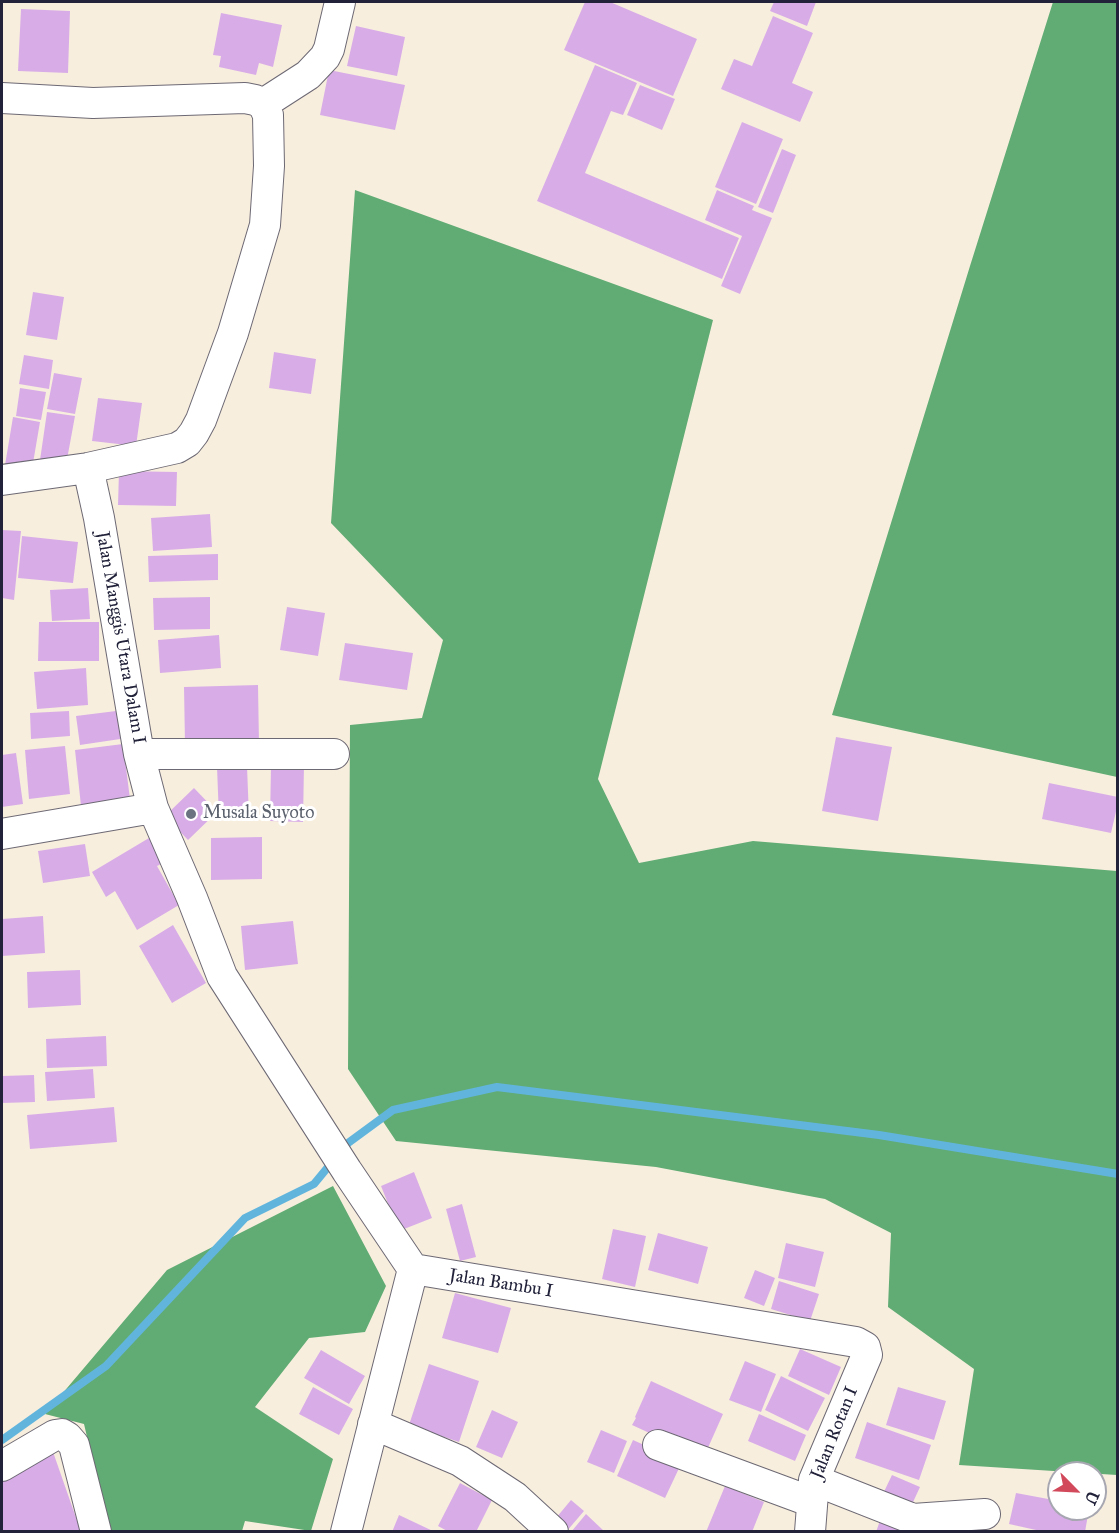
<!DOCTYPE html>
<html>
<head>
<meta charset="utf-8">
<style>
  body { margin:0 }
  #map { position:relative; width:1119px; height:1533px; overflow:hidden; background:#f8eede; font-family:"IM FELL Great Primer",serif }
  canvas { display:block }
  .frame { position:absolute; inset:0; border:3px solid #22223b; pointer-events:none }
  .north { position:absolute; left:1047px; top:1461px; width:60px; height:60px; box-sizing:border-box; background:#fff; border:2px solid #a7a7b1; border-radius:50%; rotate:114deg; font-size:16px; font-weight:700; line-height:24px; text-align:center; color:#22223b }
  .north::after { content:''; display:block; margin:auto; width:21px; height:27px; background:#d1495b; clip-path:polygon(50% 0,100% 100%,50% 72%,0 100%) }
</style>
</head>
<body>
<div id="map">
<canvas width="1119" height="1533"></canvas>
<div class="frame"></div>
<div class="north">U</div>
</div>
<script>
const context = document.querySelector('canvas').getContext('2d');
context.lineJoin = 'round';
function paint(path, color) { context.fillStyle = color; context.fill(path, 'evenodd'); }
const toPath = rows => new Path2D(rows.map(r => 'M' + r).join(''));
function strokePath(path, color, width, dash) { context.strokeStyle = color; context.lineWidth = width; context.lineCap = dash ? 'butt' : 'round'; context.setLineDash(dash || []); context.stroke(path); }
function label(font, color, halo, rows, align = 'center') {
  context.font = font + ' "IM FELL Great Primer",serif'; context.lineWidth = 6; context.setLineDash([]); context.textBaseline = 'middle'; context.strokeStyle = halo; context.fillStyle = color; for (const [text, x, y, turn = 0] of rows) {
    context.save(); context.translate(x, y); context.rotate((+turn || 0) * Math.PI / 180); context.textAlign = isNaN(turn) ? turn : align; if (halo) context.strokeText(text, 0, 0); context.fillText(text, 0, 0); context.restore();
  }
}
paint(toPath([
  [1053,2,1117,2,1117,777,832,715,970,266],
  [355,190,713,320,598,779,639,863,753,841,1117,871,1117,1475,959,1465,974,1369,888,1307,891,1233,825,1199,656,1167,396,1141,348,1069,350,725,422,718,443,640,331,523],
  [333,1186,386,1286,365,1332,309,1338,255,1407,333,1459,311,1531,245,1521,242,1531,109,1531,84,1424,45,1414,167,1270]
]), '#61ac74');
strokePath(toPath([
  [341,1152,348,1143,393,1110,497,1087,879,1135,1118,1174],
  [2,1440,106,1366,245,1218,314,1184,333,1161]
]), '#61b5dd', 8);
paint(toPath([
  [585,2,610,2,697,39,673,96,564,50],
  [774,2,816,2,807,26,770,11],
  [21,9,70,11,68,73,18,71],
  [221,13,282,25,273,67,259,63,256,75,219,67,221,56,213,55],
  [773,16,813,33,792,83,813,92,800,122,721,89,734,59,752,66],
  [356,26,405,37,397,76,347,66],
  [595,65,637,83,623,115,611,111,585,173,739,238,722,279,537,201],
  [329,70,405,85,395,130,320,115],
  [640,85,675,99,662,130,627,115],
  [742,122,783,139,756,204,715,187],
  [782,149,796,155,773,213,758,207],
  [717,190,754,206,752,210,772,218,740,294,721,286,742,236,705,220],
  [33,292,64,297,57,340,26,335],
  [274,352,316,359,311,394,269,388],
  [24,355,53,360,49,389,19,384],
  [54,373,82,378,75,414,47,409],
  [20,388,46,392,41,420,16,416],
  [98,398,142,403,136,446,92,441],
  [47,412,75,416,66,465,40,460],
  [13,417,40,422,32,469,5,465],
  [119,471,177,472,176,506,118,505],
  [210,514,212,547,153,551,151,518],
  [2,530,21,531,14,600,2,598],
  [22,536,78,542,73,583,18,578],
  [218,554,218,580,149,582,148,556],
  [88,588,90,619,52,621,50,590],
  [210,597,210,629,154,630,153,598],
  [287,607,325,613,318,656,280,650],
  [39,622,99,622,99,661,38,661],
  [219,635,221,668,160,673,158,640],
  [345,643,413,653,407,690,339,680],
  [86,668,88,705,37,709,34,672],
  [258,685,259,743,185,745,184,687],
  [124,710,127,738,80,745,76,716],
  [69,711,70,736,31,739,30,713],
  [836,737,892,747,878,821,822,811],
  [123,744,130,799,81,806,75,750],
  [65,746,70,794,29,799,25,750],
  [16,753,23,804,2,807,2,755],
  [271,765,304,765,303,822,270,821],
  [247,766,249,817,219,818,217,767],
  [1049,783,1118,797,1118,803,1111,833,1042,819],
  [194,788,217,812,188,840,165,816],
  [262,837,262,879,211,880,211,838],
  [149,838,163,863,157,866,179,905,137,930,115,891,106,897,92,872],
  [85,844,90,876,43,883,38,851],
  [43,916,45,953,2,956,2,919],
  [293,921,298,964,245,970,241,926],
  [173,925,206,983,172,1003,139,946],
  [80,970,81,1005,28,1008,27,972],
  [106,1036,107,1066,47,1068,46,1039],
  [93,1069,95,1098,47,1101,45,1072],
  [34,1075,35,1102,2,1103,2,1076],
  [114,1107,117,1142,30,1149,27,1115],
  [414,1172,432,1218,399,1231,381,1186],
  [462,1204,476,1257,460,1261,446,1209],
  [613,1229,646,1236,635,1287,602,1279],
  [658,1233,708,1247,698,1284,648,1270],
  [786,1243,824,1252,815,1287,778,1278],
  [755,1270,775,1278,764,1306,744,1298],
  [779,1281,819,1294,810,1321,771,1309],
  [455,1293,511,1308,498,1353,442,1338],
  [800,1349,841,1367,829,1395,788,1376],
  [321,1350,365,1376,349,1404,304,1378],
  [745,1361,776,1374,761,1412,729,1400],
  [429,1364,479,1381,459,1442,409,1425],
  [781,1376,825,1398,808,1431,765,1410],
  [651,1381,723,1414,707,1450,680,1447,632,1425,636,1418,635,1417],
  [313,1387,353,1409,339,1435,299,1414],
  [898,1387,946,1401,934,1440,886,1425],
  [492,1410,518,1422,502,1458,476,1447],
  [759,1414,806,1435,795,1461,748,1441],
  [867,1422,931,1445,919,1480,855,1458],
  [601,1430,627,1441,614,1473,587,1462],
  [633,1440,682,1462,665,1498,617,1476],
  [52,1449,81,1532,2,1532,2,1482],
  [892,1475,920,1487,908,1513,880,1500],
  [460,1483,492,1500,476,1532,449,1532,438,1526],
  [725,1486,764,1502,752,1532,706,1532],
  [1016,1493,1059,1501,1059,1509,1089,1509,1085,1532,1045,1532,1009,1524],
  [571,1500,584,1511,566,1532,551,1524],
  [883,1512,905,1532,876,1532],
  [586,1514,605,1532,571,1532],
  [399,1515,435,1532,392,1532]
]), '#d8ade7');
const minor = toPath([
  [2,98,93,103,245,98,255,100,263,104,268,115,269,166,265,225,233,333,201,420,194,433,187,442,177,448,88,468,2,480],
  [263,104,308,75,325,57,329,49,340,2],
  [88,468,99,518,139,754,153,808,192,898,222,976,347,1171,413,1269],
  [139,754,334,754],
  [2,834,153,808],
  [413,1269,856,1342,865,1347,867,1355,814,1480,810,1532],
  [373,1424,460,1461,515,1497,553,1532],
  [658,1445,812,1502],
  [2,1466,55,1435,62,1434,67,1437,74,1445,96,1532],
  [814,1480,913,1519,985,1514],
  [346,1532,413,1269]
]);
strokePath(minor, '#6d6974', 32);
strokePath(minor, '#fff', 30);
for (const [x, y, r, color] of [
  [191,814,6,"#6b7280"]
]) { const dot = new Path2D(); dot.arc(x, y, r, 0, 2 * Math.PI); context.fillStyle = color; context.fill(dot); strokePath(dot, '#fff', 2); }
label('18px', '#22223b', '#fff', [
  ["Jalan Manggis Utara Dalam I",120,638,80],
  ["Jalan Bambu I",501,1284,9],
  ["Jalan Rotan I",835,1433,-68]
]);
label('18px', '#5b616d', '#fff', [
  ["Musala Suyoto",203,814]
], 'left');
</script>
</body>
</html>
